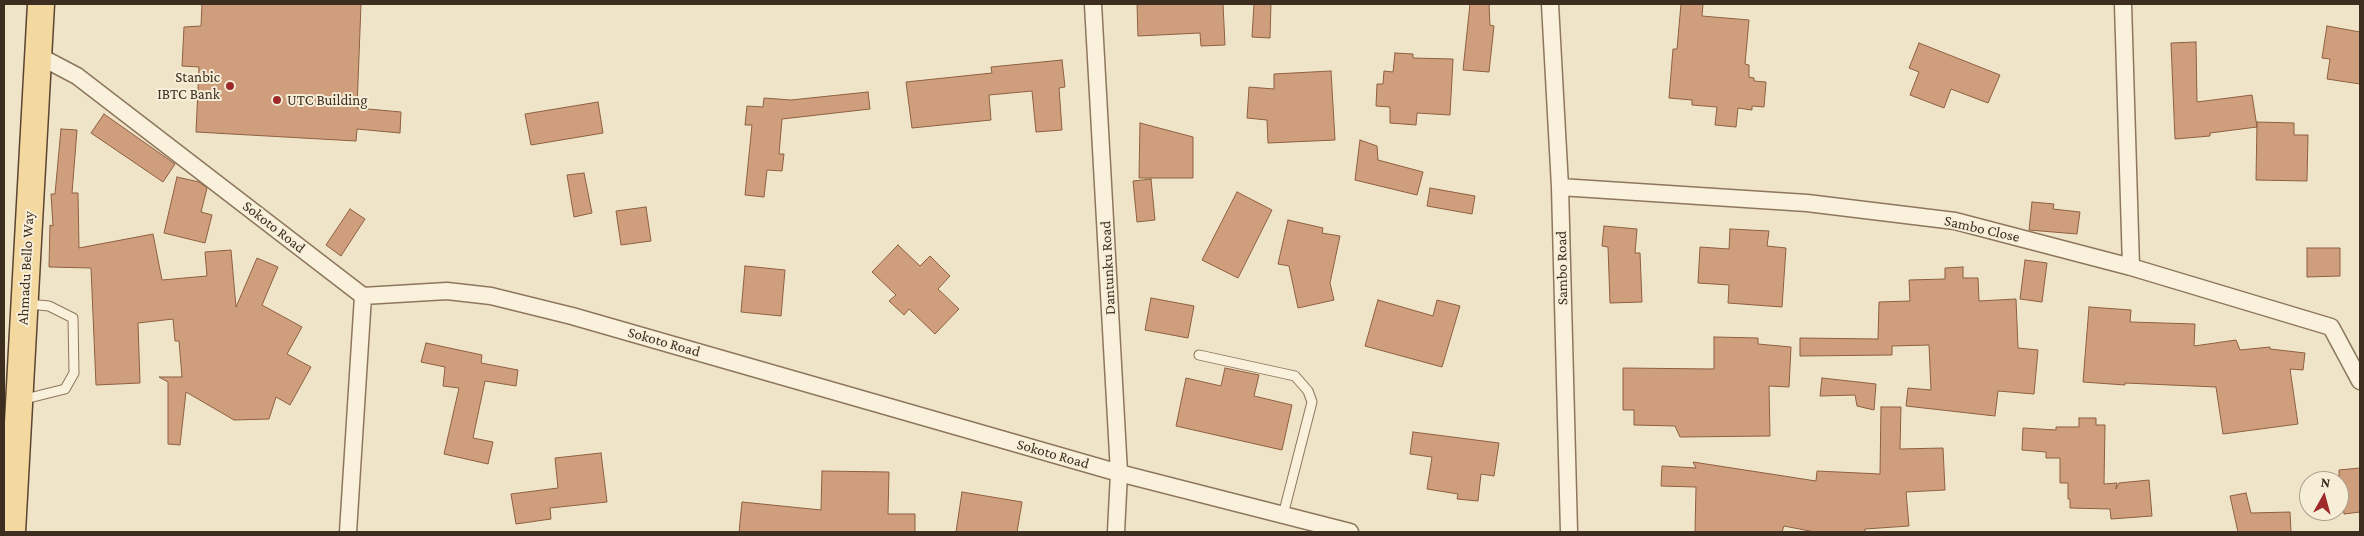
<!DOCTYPE html>
<html>
<head>
<meta charset="utf-8">
<style>
  body { margin:0 }
  #map { position:relative; width:2364px; height:536px; overflow:hidden; background:#f0e4c8; font-family:"Crimson Pro",serif }
  canvas { display:block }
  .frame { position:absolute; inset:0; border:5px solid #3d2e20; pointer-events:none }
  .north { position:absolute; left:2299px; top:471px; width:50px; height:50px; box-sizing:border-box; background:#f7eed8; border:1px solid #ada18e; border-radius:50%; rotate:7deg; font-size:14px; font-weight:700; line-height:20px; text-align:center; color:#3d2e20 }
  .north::after { content:''; display:block; margin:auto; width:18px; height:22px; background:#9e2a2b; clip-path:polygon(50% 0,100% 100%,50% 72%,0 100%) }
</style>
</head>
<body>
<div id="map">
<canvas width="2364" height="536"></canvas>
<div class="frame"></div>
<div class="north">N</div>
</div>
<script>
const context = document.querySelector('canvas').getContext('2d');
context.lineJoin = 'round';
function paint(path, color) { context.fillStyle = color; context.fill(path, 'evenodd'); }
const toPath = rows => new Path2D(rows.map(r => 'M' + r).join(''));
function strokePath(path, color, width, dash) { context.strokeStyle = color; context.lineWidth = width; context.lineCap = dash ? 'butt' : 'round'; context.setLineDash(dash || []); context.stroke(path); }
function label(font, color, halo, rows, align = 'center') {
  context.font = font + ' "Crimson Pro",serif'; context.lineWidth = 4; context.setLineDash([]); context.textBaseline = 'middle'; context.strokeStyle = halo; context.fillStyle = color; for (const [text, x, y, turn = 0] of rows) {
    context.save(); context.translate(x, y); context.rotate((+turn || 0) * Math.PI / 180); context.textAlign = isNaN(turn) ? turn : align; if (halo) context.strokeText(text, 0, 0); context.fillText(text, 0, 0); context.restore();
  }
}
const building = toPath([
  [202,4,361,4,357,108,401,112,400,133,357,129,356,141,196,132,199,67,182,66,184,27,201,26,202,4],
  [1137,4,1223,4,1225,45,1201,46,1200,33,1138,36,1137,4],
  [1254,4,1271,4,1270,38,1252,37,1254,4],
  [1470,4,1489,4,1490,25,1494,26,1489,72,1463,70,1470,4],
  [1681,4,1703,4,1702,16,1749,20,1745,64,1749,65,1749,77,1754,78,1754,81,1766,82,1764,107,1752,106,1752,110,1738,108,1736,127,1715,125,1717,107,1692,105,1692,100,1669,98,1673,49,1677,49,1681,4],
  [2327,26,2360,32,2360,84,2327,79,2330,59,2322,58,2327,26],
  [2196,42,2197,102,2252,95,2257,127,2210,133,2210,136,2175,139,2171,43,2196,42],
  [1919,43,2000,75,1988,103,1951,89,1944,108,1910,95,1919,72,1909,68,1919,43],
  [1395,53,1413,54,1413,58,1453,59,1450,115,1417,113,1416,125,1390,123,1390,107,1376,106,1377,84,1383,84,1384,71,1393,72,1395,53],
  [1062,60,1065,87,1059,88,1062,130,1036,132,1032,91,989,95,991,120,912,128,906,82,992,73,991,67,1062,60],
  [1331,71,1335,140,1268,143,1267,120,1247,118,1249,87,1274,89,1274,74,1331,71],
  [868,92,870,109,782,119,779,154,784,154,782,171,767,170,764,197,745,195,752,125,745,125,747,106,763,107,764,98,791,100,868,92],
  [598,102,603,133,531,145,525,114,598,102],
  [104,114,175,164,163,182,91,133,104,114],
  [2257,122,2294,123,2294,135,2308,135,2307,181,2256,180,2257,122],
  [1140,123,1193,137,1193,178,1139,178,1140,123],
  [61,129,77,130,72,193,78,193,79,248,153,234,162,280,207,276,205,252,231,250,236,307,257,258,278,267,262,305,302,327,287,354,311,367,290,405,276,397,269,419,234,420,186,392,180,445,168,444,168,382,159,377,182,377,179,341,175,341,173,319,138,323,140,383,96,385,91,268,49,267,50,225,53,226,51,194,55,194,61,129],
  [1360,140,1377,146,1378,160,1423,172,1417,195,1355,180,1360,140],
  [584,173,592,213,574,217,567,175,584,173],
  [177,177,199,182,207,188,201,212,212,215,205,243,164,233,177,177],
  [1151,179,1155,220,1137,222,1133,181,1151,179],
  [1430,188,1475,196,1472,214,1427,206,1430,188],
  [1237,192,1272,210,1238,278,1202,260,1237,192],
  [2032,202,2054,204,2053,209,2080,212,2077,234,2029,230,2032,202],
  [646,207,651,241,621,245,616,211,646,207],
  [350,209,365,219,341,256,326,245,350,209],
  [1288,220,1323,228,1322,233,1340,236,1330,283,1334,300,1298,308,1289,266,1278,264,1288,220],
  [1604,226,1637,229,1635,253,1640,253,1642,302,1610,303,1608,247,1602,246,1604,226],
  [1730,229,1769,231,1767,246,1786,248,1782,307,1728,303,1729,285,1698,283,1700,247,1729,249,1730,229],
  [898,245,920,266,930,256,950,276,938,289,959,309,935,334,909,309,904,315,889,301,896,295,872,272,898,245],
  [2307,248,2340,248,2340,276,2307,277,2307,248],
  [2025,260,2047,263,2042,302,2020,299,2025,260],
  [745,266,785,270,781,316,741,312,745,266],
  [1963,267,1963,278,1978,278,1979,301,2016,299,2018,348,2038,350,2034,394,1998,391,1995,416,1906,406,1908,388,1931,390,1929,345,1892,346,1892,355,1800,356,1800,338,1878,339,1879,302,1910,301,1909,280,1945,279,1945,268,1963,267],
  [1151,298,1194,306,1188,338,1145,330,1151,298],
  [1378,300,1433,316,1437,300,1460,306,1442,367,1365,346,1378,300],
  [2089,307,2131,310,2130,322,2195,324,2194,346,2236,340,2240,350,2270,347,2270,349,2305,353,2303,370,2290,369,2298,424,2223,434,2216,387,2125,383,2125,385,2083,382,2089,307],
  [1714,337,1758,338,1758,344,1791,347,1789,387,1769,386,1770,436,1680,437,1675,426,1634,425,1634,410,1623,410,1623,368,1714,369,1714,337],
  [426,343,482,355,481,363,518,370,516,386,485,381,473,438,493,442,488,464,444,454,459,388,443,386,445,367,421,362,426,343],
  [1225,368,1259,375,1254,396,1292,405,1282,450,1176,426,1186,378,1221,386,1225,368],
  [1822,378,1876,384,1874,410,1857,406,1855,395,1820,396,1822,378],
  [1881,407,1901,407,1900,449,1943,448,1945,490,1906,492,1909,526,1865,529,1865,532,1815,532,1784,526,1782,532,1695,532,1696,487,1661,486,1662,466,1696,468,1693,462,1816,481,1817,471,1880,474,1881,407],
  [2079,418,2096,418,2096,425,2105,425,2104,484,2117,483,2116,489,2119,483,2149,480,2152,516,2111,519,2110,509,2070,508,2070,499,2068,499,2068,483,2060,483,2060,458,2046,458,2046,452,2022,450,2023,428,2056,430,2056,427,2079,427,2079,418],
  [1413,432,1499,443,1494,476,1481,474,1478,501,1457,499,1458,494,1427,489,1432,457,1410,454,1413,432],
  [601,453,607,502,550,508,551,519,516,524,511,494,558,488,555,458,601,453],
  [2360,468,2360,512,2344,514,2342,496,2339,496,2339,470,2360,468],
  [822,471,889,472,888,514,915,514,915,532,739,532,742,502,821,510,822,471],
  [962,492,1022,502,1017,532,956,532,962,492],
  [2246,493,2251,513,2290,512,2291,532,2238,532,2230,496,2246,493]
]);
paint(building, '#cf9f7d');
strokePath(building, '#8d5f41', 1);
const service = toPath([
  [1199,355,1295,376,1308,391,1312,402,1283,515],
  [21,400,65,389,74,373,73,318,49,306,28,304]
]);
const minor = toPath([
  [1093,4,1119,473,1116,532],
  [1550,4,1560,187,1569,532],
  [2123,4,2131,267],
  [39,56,77,76,363,296,447,291,491,296,572,316,1119,473,1350,532],
  [1560,187,1807,203,1955,221,2131,267,2331,327,2360,381],
  [348,532,363,296]
]);
const primary = toPath([
  [12,532,41,4]
]);
strokePath(service, '#8d765c', 11);
strokePath(minor, '#8d765c', 19);
strokePath(primary, '#5b4430', 29);
strokePath(service, '#faf1dc', 9);
strokePath(minor, '#faf1dc', 16);
strokePath(primary, '#f3d9a0', 26);
for (const [x, y, r, color] of [
  [230,86,5,"#9e2a2b"],
  [277,100,5,"#9e2a2b"]
]) { const dot = new Path2D(); dot.arc(x, y, r, 0, 2 * Math.PI); context.fillStyle = color; context.fill(dot); strokePath(dot, '#f7eed8', 2); }
label('15px', '#3d2e20', '#f7eed8', [
  ["Stanbic",220,77],
  ["IBTC Bank",220,94],
  ["UTC Building",287,100,"left"]
], 'right');
label('15px', '#3d2e20', '#f7eed8', [
  ["Sokoto Road",274,227,38],
  ["Sambo Close",1982,229,13],
  ["Ahmadu Bello Way",26,268,-87],
  ["Dantunku Road",1108,268,-93],
  ["Sambo Road",1562,268,-91],
  ["Sokoto Road",664,342,16],
  ["Sokoto Road",1053,454,16]
]);
</script>
</body>
</html>
